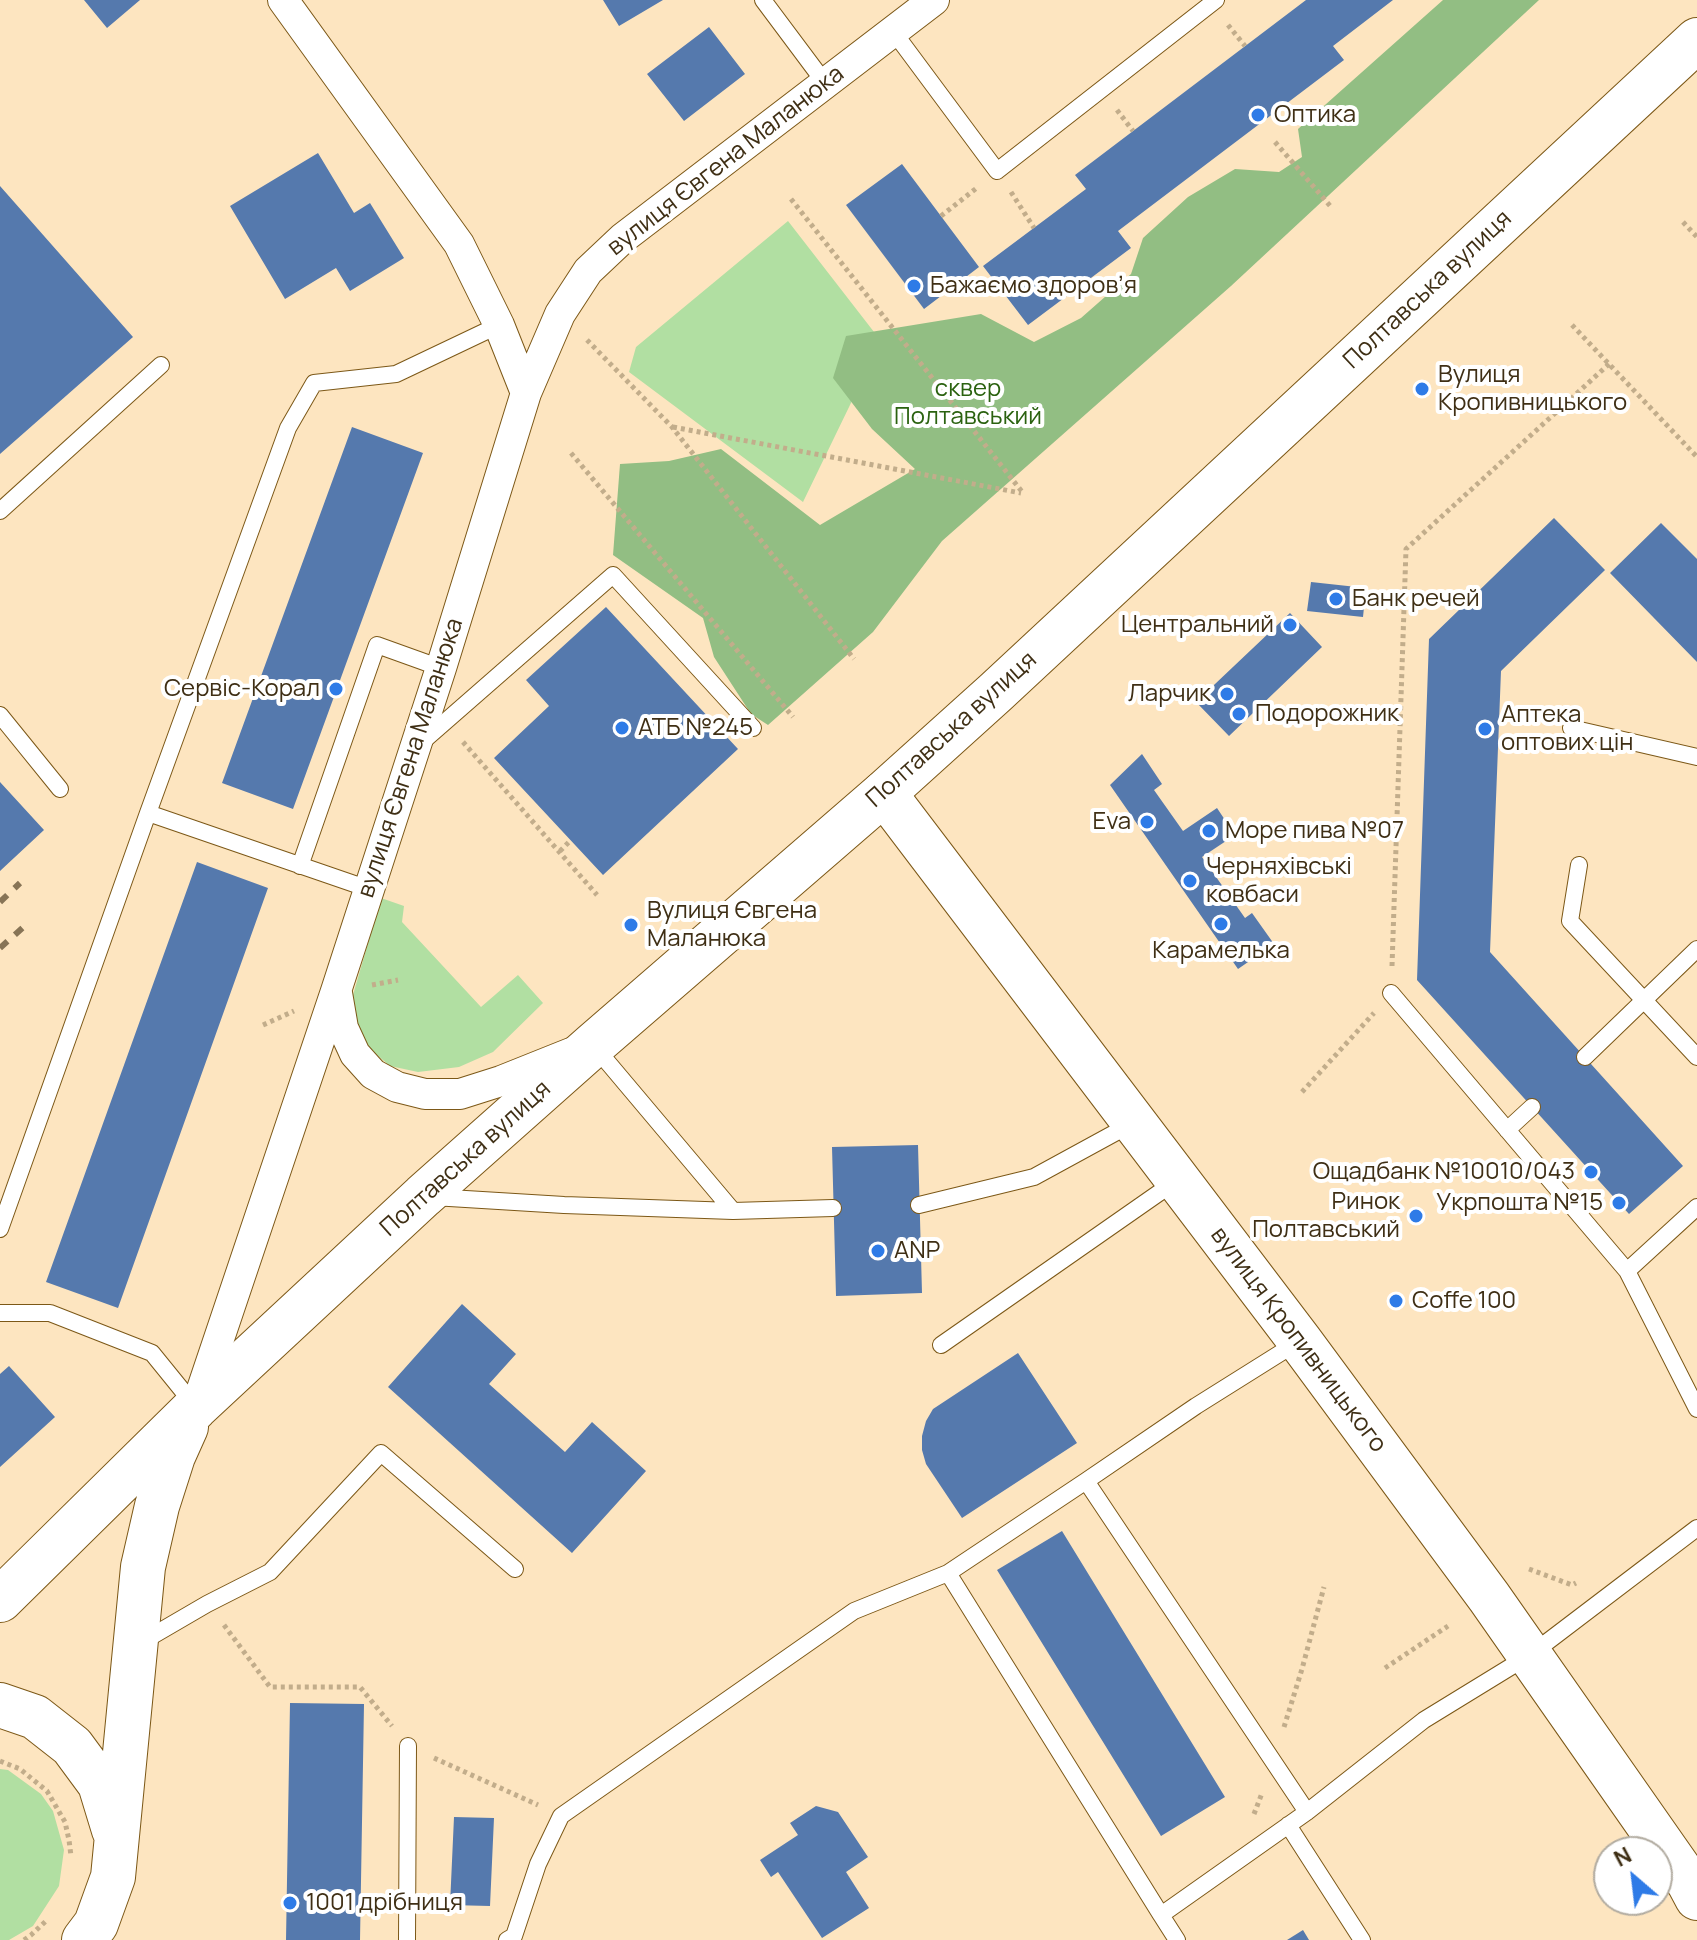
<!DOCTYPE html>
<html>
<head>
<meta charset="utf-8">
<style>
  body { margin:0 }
  #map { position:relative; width:1697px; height:1940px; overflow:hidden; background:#fde5c0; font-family:Manrope,sans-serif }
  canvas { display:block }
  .north { position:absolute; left:1593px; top:1836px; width:80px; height:80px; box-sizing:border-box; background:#fff; border:2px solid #b2aca1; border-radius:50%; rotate:332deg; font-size:22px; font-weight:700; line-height:32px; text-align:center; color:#3f2f15 }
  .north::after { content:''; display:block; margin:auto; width:28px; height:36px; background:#2e7be7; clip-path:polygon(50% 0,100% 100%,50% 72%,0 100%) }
</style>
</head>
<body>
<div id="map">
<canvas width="1697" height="1940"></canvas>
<div class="north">N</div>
</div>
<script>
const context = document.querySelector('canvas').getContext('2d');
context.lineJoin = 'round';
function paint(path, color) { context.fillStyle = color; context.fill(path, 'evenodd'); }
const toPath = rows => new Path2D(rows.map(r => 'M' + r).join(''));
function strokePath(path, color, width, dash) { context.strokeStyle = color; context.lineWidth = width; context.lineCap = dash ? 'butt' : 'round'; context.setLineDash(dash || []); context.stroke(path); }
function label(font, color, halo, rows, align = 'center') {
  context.font = font + ' Manrope,sans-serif'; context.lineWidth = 8; context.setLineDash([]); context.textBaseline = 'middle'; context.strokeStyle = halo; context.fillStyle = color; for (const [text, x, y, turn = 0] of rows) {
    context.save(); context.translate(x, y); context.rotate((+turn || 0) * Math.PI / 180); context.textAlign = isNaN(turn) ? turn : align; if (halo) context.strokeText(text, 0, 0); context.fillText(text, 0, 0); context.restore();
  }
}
paint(toPath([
  [788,221,881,341,803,502,629,372,636,347],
  [381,898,404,906,402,922,481,1007,518,975,543,1003,493,1052,459,1067,418,1072,390,1066,371,1050,361,1033,354,1014,353,995],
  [0,1769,8,1770,41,1794,53,1811,64,1850,59,1886,33,1926,9,1940,0,1940]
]), '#b1dfa2');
paint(toPath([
  [1443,0,1539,0,1231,286,942,541,873,632,768,725,751,714,714,657,703,618,613,555,620,464,669,461,721,449,820,525,915,469,872,429,833,378,846,336,981,314,1034,342,1081,318,1131,274,1143,238,1188,197,1235,169,1279,172,1302,157,1298,129]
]), '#92be83');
paint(toPath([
  [84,0,140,0,107,28],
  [603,0,663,0,619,26],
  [1306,0,1393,0,1333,46,1344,60,1118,231,1131,248,1028,325,983,266,1086,189,1075,175],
  [709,27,745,74,684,121,647,74],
  [318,153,354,213,370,203,404,258,350,291,336,268,285,299,230,206],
  [902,164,979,267,924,309,846,205],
  [0,186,133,337,0,454],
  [352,427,423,453,293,809,222,783],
  [1554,518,1605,570,1501,671,1490,952,1683,1166,1629,1214,1417,980,1429,639],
  [1661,523,1697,559,1697,662,1610,573],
  [1311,582,1366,588,1363,617,1307,611],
  [606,607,738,749,603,875,494,758,549,706,526,680],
  [1290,613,1322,647,1229,736,1196,702],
  [1142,754,1162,784,1154,790,1183,831,1217,808,1235,835,1202,857,1245,918,1252,913,1274,944,1238,969,1110,785],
  [0,782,44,830,0,871],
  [197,862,268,888,118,1308,46,1282],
  [918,1145,922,1293,836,1296,832,1147],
  [462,1304,516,1354,489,1384,565,1452,592,1422,646,1471,572,1553,388,1387],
  [1018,1353,1077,1443,962,1518,926,1464,922,1450,922,1436,926,1421,933,1409],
  [9,1366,55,1417,0,1467,0,1374],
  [1062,1531,1225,1797,1161,1836,997,1570],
  [290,1703,364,1704,360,1940,286,1940],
  [816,1806,838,1812,868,1857,846,1872,869,1908,822,1938,778,1872,771,1877,760,1860,798,1835,790,1823],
  [454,1817,494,1818,490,1906,450,1905],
  [1303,1930,1309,1940,1287,1940]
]), '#5579ad');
const service = toPath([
  [763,0,825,83],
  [893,31,997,171,1216,0],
  [0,511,161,365],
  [0,715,60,789],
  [1571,728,1697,757],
  [422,742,613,575,753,728],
  [148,813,369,889],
  [1579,865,1570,921,1697,1057],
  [300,866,377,645,441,668],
  [1391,993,1627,1271,1697,1409],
  [594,1046,733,1211],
  [1585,1057,1697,949],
  [1507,1130,1532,1107],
  [433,1197,564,1205,733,1211,833,1208],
  [919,1205,1034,1177,1133,1123],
  [0,1229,148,813,288,428,314,383,396,374,499,325],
  [1627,1271,1697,1207],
  [0,1313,50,1313,152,1353,195,1406],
  [941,1345,1176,1181],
  [1086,1481,1307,1812],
  [140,1643,207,1604,270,1572,381,1453,515,1569],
  [1288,1825,1362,1940],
  [1161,1915,948,1573,1086,1481,1196,1406,1298,1342],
  [407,1940,408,1746],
  [507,1940,514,1936,538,1864,561,1816,854,1611,948,1573],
  [1177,1940,1161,1915,1307,1812,1424,1720,1530,1655,1697,1528]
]);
const minor = toPath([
  [283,0,459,244,499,325,526,393],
  [337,993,343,1028,355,1054,373,1074,397,1087,425,1094,460,1094,501,1081,571,1053],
  [198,1401,336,991,441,668,526,393,560,314,588,271,623,238,934,0]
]);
const secondary = toPath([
  [884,793,1300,1341,1489,1597,1689,1883,1697,1898]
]);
const primary = toPath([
  [0,1600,196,1407,423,1196,593,1045,884,793,996,692,1697,40],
  [0,1705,35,1717,72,1746,100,1784,114,1830],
  [84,1940,96,1924,113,1877,143,1567,157,1506,173,1456,186,1427]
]);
strokePath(service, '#7c5817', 18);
strokePath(minor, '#7c5817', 32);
strokePath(secondary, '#7c5817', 46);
strokePath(primary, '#7c5817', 46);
strokePath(toPath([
  [1228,25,1245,46],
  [1117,110,1133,131],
  [1275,142,1332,208],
  [1011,192,1034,228],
  [791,199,1023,493],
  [941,216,978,187],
  [1683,222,1697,237],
  [1572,325,1697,457],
  [587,340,672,427,854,659],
  [673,427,1021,493],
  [571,453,793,717],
  [463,742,597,895],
  [560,851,571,840],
  [1392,966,1406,549,1609,364],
  [372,985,398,980],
  [263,1025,294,1011],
  [1302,1092,1374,1013],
  [1529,1569,1572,1585,1576,1583],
  [224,1625,270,1687,360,1687,392,1726],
  [1385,1668,1448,1626],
  [1284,1727,1302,1669,1324,1587],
  [434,1758,538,1805],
  [0,1761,20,1769,47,1791,65,1822,69,1840,71,1856],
  [1254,1814,1262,1793],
  [24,1940,31,1935,46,1921]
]), '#c2ad8b', 5, [4, 4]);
strokePath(service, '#fff', 16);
strokePath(minor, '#fff', 30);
strokePath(secondary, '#fff', 44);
strokePath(primary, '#fff', 44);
strokePath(toPath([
  [0,902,20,883],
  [0,948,28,923]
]), '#877456', 6, [10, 10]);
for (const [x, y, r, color] of [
  [1258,115,8,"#2e7be7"],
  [914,286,8,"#2e7be7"],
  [1422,389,8,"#2e7be7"],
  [1336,599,8,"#2e7be7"],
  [1290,625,8,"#2e7be7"],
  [336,689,8,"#2e7be7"],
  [1227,694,8,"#2e7be7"],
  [1239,714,8,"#2e7be7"],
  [622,728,8,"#2e7be7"],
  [1485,729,8,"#2e7be7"],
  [1147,822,8,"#2e7be7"],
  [1209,831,8,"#2e7be7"],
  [1190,881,8,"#2e7be7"],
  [1221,924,8,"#2e7be7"],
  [631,925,8,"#2e7be7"],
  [1591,1172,8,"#2e7be7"],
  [1619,1203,8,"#2e7be7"],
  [1416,1216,8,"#2e7be7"],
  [878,1251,8,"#2e7be7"],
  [1396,1301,8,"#2e7be7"],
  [290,1903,8,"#2e7be7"]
]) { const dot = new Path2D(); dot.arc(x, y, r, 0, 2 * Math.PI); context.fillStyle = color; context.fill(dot); strokePath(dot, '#fff', 3); }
label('24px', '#3f2f15', '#fff', [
  ["Оптика",1274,115],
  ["Бажаємо здоровʼя",930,286],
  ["Вулиця",1438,375],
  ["Кропивницького",1438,403],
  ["Банк речей",1352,599],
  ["Центральний",1274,625,"right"],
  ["Сервіс-Корал",320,689,"right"],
  ["Ларчик",1211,694,"right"],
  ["Подорожник",1255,714],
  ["Аптека",1501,715],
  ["оптових цін",1501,743],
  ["АТБ №245",638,728],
  ["Eva",1131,822,"right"],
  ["Море пива №07",1225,831],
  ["Черняхівські",1206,867],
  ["ковбаси",1206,895],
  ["Вулиця Євгена",647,911],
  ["Маланюка",647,939],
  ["Карамелька",1221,951,"center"],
  ["Ощадбанк №10010/043",1575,1172,"right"],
  ["Ринок",1400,1202,"right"],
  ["Полтавський",1400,1230,"right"],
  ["Укрпошта №15",1603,1203,"right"],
  ["ANP",894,1251],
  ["Coffe 100",1412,1301],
  ["1001 дрібниця",306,1903]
], 'left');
label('24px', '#3f2f15', '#fff', [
  ["вулиця Євгена Маланюка",726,161,-38],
  ["Полтавська вулиця",1428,290,-43],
  ["Полтавська вулиця",952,730,-42],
  ["вулиця Євгена Маланюка",411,758,-72],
  ["Полтавська вулиця",466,1159,-42],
  ["вулиця Кропивницького",1298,1340,53]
]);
label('24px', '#2b6210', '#fff', [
  ["сквер",968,389],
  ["Полтавський",968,417]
]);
</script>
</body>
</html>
